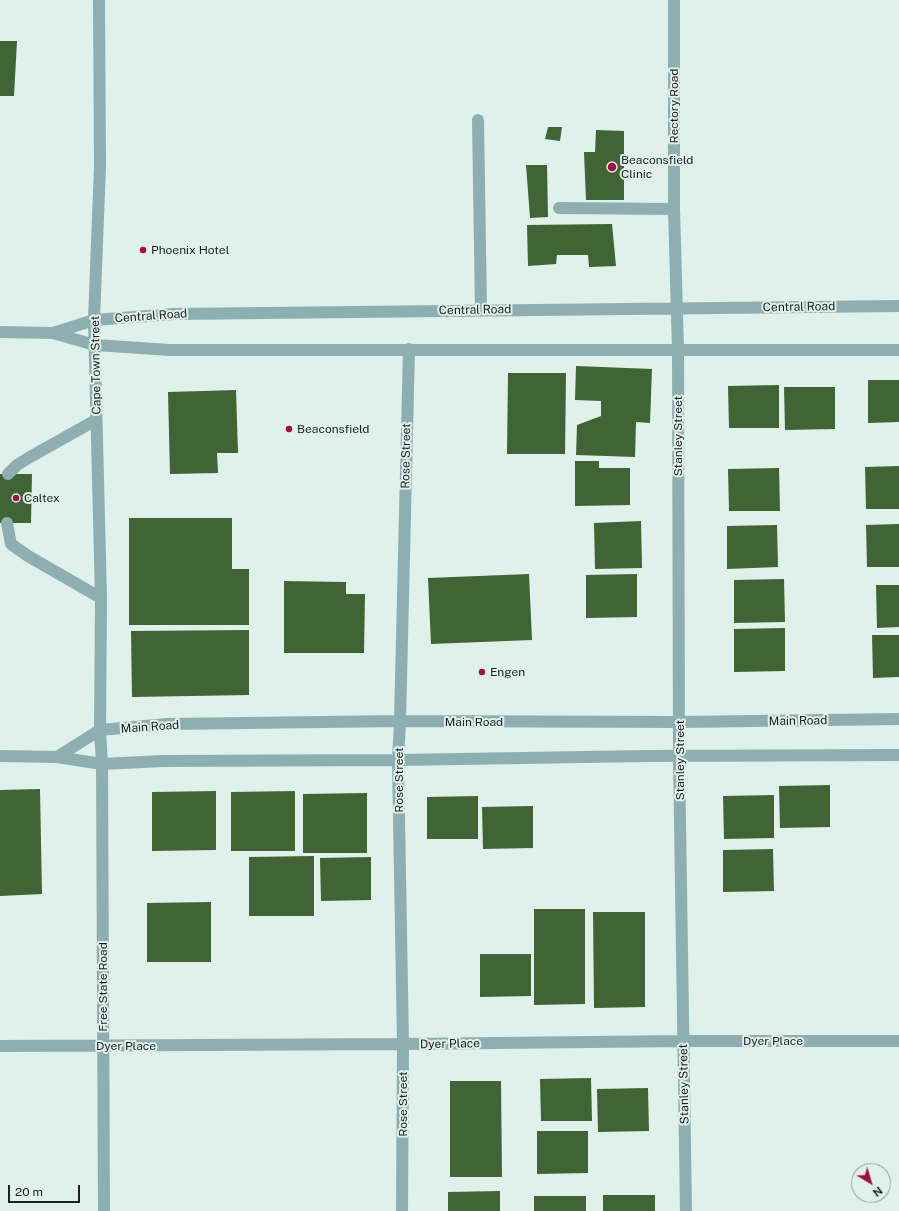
<!DOCTYPE html>
<html>
<head>
<meta charset="utf-8">
<style>
  body { margin:0 }
  #map { position:relative; width:899px; height:1211px; overflow:hidden; background:#e0f0ea; font-family:"Public Sans",sans-serif }
  canvas { display:block }
  .north { position:absolute; left:851px; top:1163px; width:40px; height:40px; box-sizing:border-box; background:#e0f0ea; border:1px solid #929d99; border-radius:50%; rotate:142deg; font-size:11px; font-weight:700; line-height:16px; text-align:center; color:#1c211f }
  .north::after { content:''; display:block; margin:auto; width:14px; height:18px; background:#a50d41; clip-path:polygon(50% 0,100% 100%,50% 72%,0 100%) }
  .scale { position:absolute; left:8px; top:1185px; width:72px; height:18px; box-sizing:border-box; border:2px solid #1c211f; border-top:0; padding-left:5px; font-size:12px; line-height:14px; white-space:nowrap; color:#1c211f; -webkit-text-stroke:3px #e0f0ea; paint-order:stroke }
</style>
</head>
<body>
<div id="map">
<canvas width="899" height="1211"></canvas>
<div class="north">N</div>
<div class="scale">20 m</div>
</div>
<script>
const context = document.querySelector('canvas').getContext('2d');
context.lineJoin = 'round';
function paint(path, color) { context.fillStyle = color; context.fill(path, 'evenodd'); }
const toPath = rows => new Path2D(rows.map(r => 'M' + r).join(''));
function strokePath(path, color, width, dash) { context.strokeStyle = color; context.lineWidth = width; context.lineCap = dash ? 'butt' : 'round'; context.setLineDash(dash || []); context.stroke(path); }
function label(font, color, halo, rows, align = 'center') {
  context.font = font + ' "Public Sans",sans-serif'; context.lineWidth = 4; context.setLineDash([]); context.textBaseline = 'middle'; context.strokeStyle = halo; context.fillStyle = color; for (const [text, x, y, turn = 0] of rows) {
    context.save(); context.translate(x, y); context.rotate((+turn || 0) * Math.PI / 180); context.textAlign = isNaN(turn) ? turn : align; if (halo) context.strokeText(text, 0, 0); context.fillText(text, 0, 0); context.restore();
  }
}
paint(toPath([
  [0,41,17,41,14,96,0,96],
  [548,127,562,127,560,141,545,139],
  [596,130,624,131,624,200,586,200,584,152,595,152],
  [526,165,547,165,548,217,530,218],
  [612,224,616,266,589,267,588,255,557,255,556,264,528,266,527,225],
  [576,366,652,369,650,423,636,422,635,457,576,455,577,425,601,416,601,401,575,400],
  [508,373,566,373,565,454,507,454],
  [868,380,899,380,899,422,868,423],
  [779,385,779,428,729,428,728,386],
  [784,387,835,387,835,429,785,430],
  [236,390,238,453,217,453,218,473,170,474,168,392],
  [575,461,599,461,599,468,630,468,630,505,575,506],
  [899,466,899,509,866,509,865,467],
  [779,468,780,511,729,511,728,469],
  [0,474,32,474,31,523,0,523],
  [129,518,232,518,232,569,249,569,249,625,129,625],
  [641,521,642,568,595,569,594,523],
  [899,524,899,567,867,567,866,525],
  [777,525,778,567,727,569,727,526],
  [529,574,532,640,431,644,428,578],
  [637,574,637,617,586,618,586,575],
  [784,579,785,622,734,623,734,580],
  [284,581,346,582,346,594,365,594,364,653,284,653],
  [876,585,899,585,899,627,877,628],
  [785,628,785,671,734,672,734,629],
  [249,630,249,695,132,697,131,631],
  [872,635,899,635,899,677,873,678],
  [830,785,830,827,780,828,779,786],
  [40,789,42,894,0,896,0,790],
  [216,791,216,850,152,851,152,792],
  [295,791,295,851,231,851,231,792],
  [367,793,367,853,303,853,303,794],
  [774,795,774,838,724,839,723,796],
  [478,796,478,839,427,839,427,797],
  [533,806,533,848,483,849,482,807],
  [773,849,774,891,723,892,723,850],
  [314,856,314,916,249,916,249,857],
  [371,857,371,900,321,901,320,858],
  [211,902,211,962,147,962,147,903],
  [534,909,585,909,585,1004,534,1005],
  [593,912,645,912,645,1007,594,1008],
  [480,954,531,954,531,996,480,997],
  [591,1078,592,1121,541,1121,540,1079],
  [450,1081,501,1081,502,1177,450,1177],
  [648,1088,649,1131,598,1132,597,1089],
  [537,1131,588,1131,588,1173,537,1174],
  [500,1191,500,1211,448,1211,448,1192],
  [603,1195,655,1195,655,1211,603,1211],
  [534,1196,586,1196,586,1211,534,1211]
]), '#416434');
strokePath(toPath([
  [478,120,481,310],
  [559,208,674,209],
  [8,474,17,465,30,457,96,420],
  [7,523,11,544,28,556,101,598]
]), '#8dafb1', 12);
strokePath(toPath([
  [99,0,100,166,94,320,101,598,100,730,102,764,104,1211],
  [674,0,674,209,678,350,679,756,686,1211],
  [0,332,53,333,95,345,170,350,899,350],
  [53,333,94,320,174,314,899,306],
  [0,756,57,757,102,764,163,761,398,760,646,756,899,755],
  [57,757,100,730,167,724,400,721,680,722,899,719],
  [0,1046,403,1044,684,1041,899,1041],
  [402,1211,403,1044,398,760,400,721,409,349]
]), '#8dafb1', 12);
for (const [x, y, r, color] of [
  [612,167,5,"#a50d41"],
  [143,250,4,"#a50d41"],
  [289,429,4,"#a50d41"],
  [16,498,4,"#a50d41"],
  [482,672,4,"#a50d41"]
]) { const dot = new Path2D(); dot.arc(x, y, r, 0, 2 * Math.PI); context.fillStyle = color; context.fill(dot); strokePath(dot, '#e0f0ea', 1.5); }
label('12px', '#1c211f', '#e0f0ea', [
  ["Rectory Road",674,106,-90],
  ["Central Road",799,307,-1],
  ["Central Road",475,310,-1],
  ["Central Road",151,316,-4],
  ["Cape Town Street",96,365,-91],
  ["Stanley Street",678,436,-90],
  ["Rose Street",406,456,-89],
  ["Main Road",798,721,-1],
  ["Main Road",474,722],
  ["Main Road",150,727,-4],
  ["Stanley Street",680,760,-90],
  ["Rose Street",399,780,-90],
  ["Free State Road",103,987,-90],
  ["Dyer Place",773,1041],
  ["Dyer Place",450,1044,-1],
  ["Dyer Place",126,1046],
  ["Stanley Street",684,1084,-91],
  ["Rose Street",403,1104,-90]
]);
label('12px', '#1c211f', '#e0f0ea', [
  ["Beaconsfield",621,160],
  ["Clinic",621,174],
  ["Phoenix Hotel",151,250],
  ["Beaconsfield",297,429],
  ["Caltex",24,498],
  ["Engen",490,672]
], 'left');
</script>
</body>
</html>
